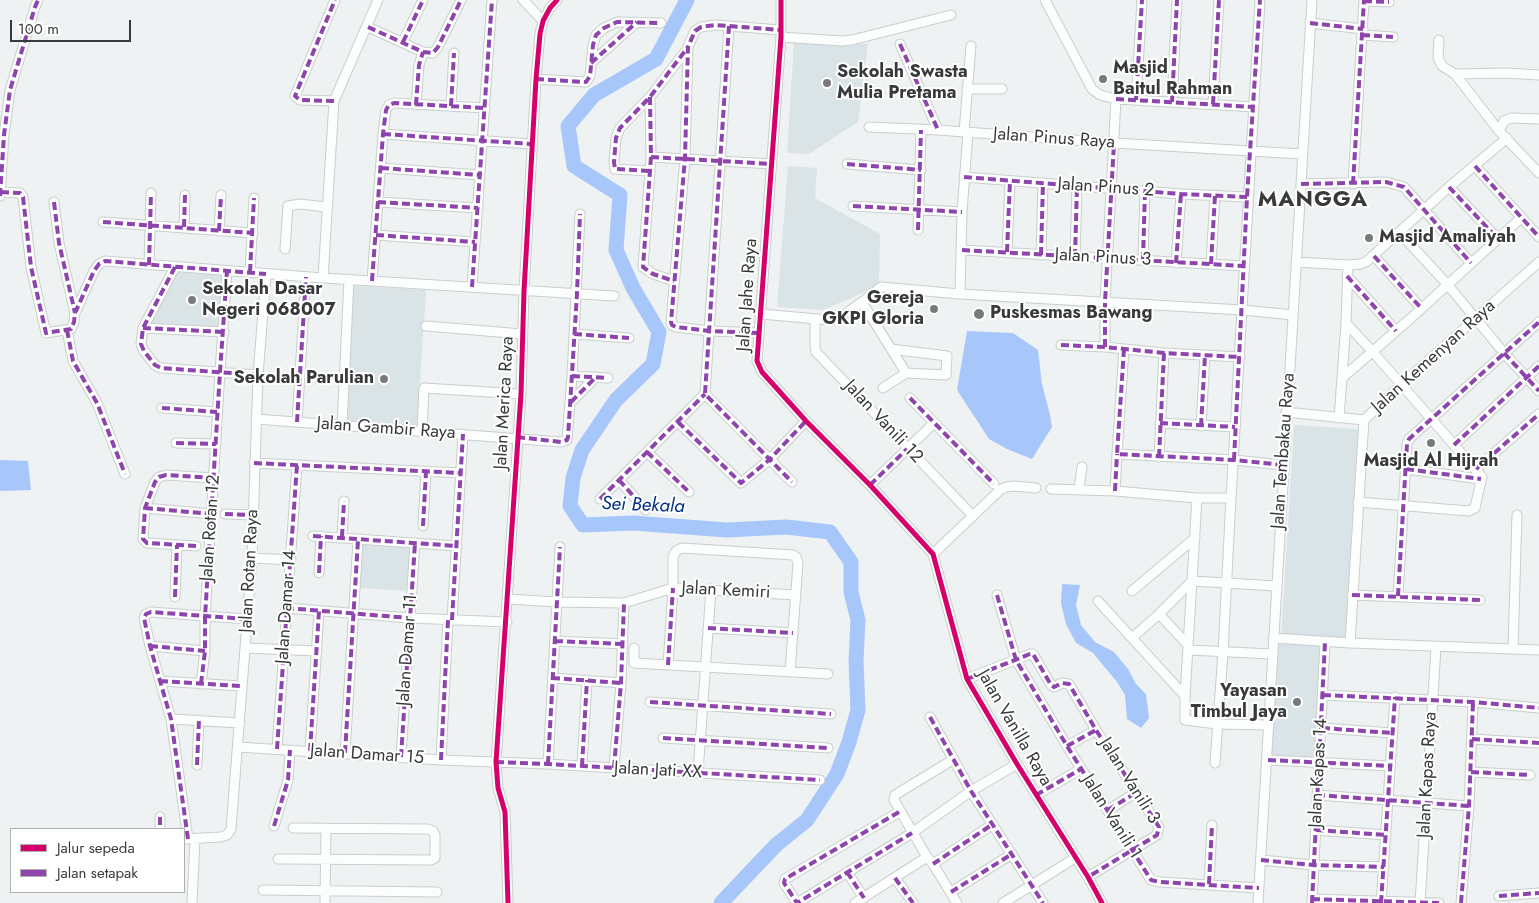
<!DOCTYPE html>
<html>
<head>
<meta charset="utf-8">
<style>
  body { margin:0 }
  #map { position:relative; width:1539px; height:903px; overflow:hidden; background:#eef2f3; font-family:Jost,sans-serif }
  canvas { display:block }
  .legend { position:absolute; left:10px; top:828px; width:175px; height:65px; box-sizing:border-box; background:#fff; border:1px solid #afb0b0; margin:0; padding:6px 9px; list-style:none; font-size:15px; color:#37393a }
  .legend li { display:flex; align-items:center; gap:10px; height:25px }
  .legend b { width:25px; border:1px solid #afb0b0 }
  .scale { position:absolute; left:10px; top:20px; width:121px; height:22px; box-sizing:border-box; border:2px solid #37393a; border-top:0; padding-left:6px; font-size:15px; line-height:18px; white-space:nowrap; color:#37393a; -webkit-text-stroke:4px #fff; paint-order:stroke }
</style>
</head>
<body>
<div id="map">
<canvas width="1539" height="903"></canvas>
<ul class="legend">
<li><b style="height:6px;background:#d6006c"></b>Jalur sepeda</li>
<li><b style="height:6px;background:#8e44ad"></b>Jalan setapak</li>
</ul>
<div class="scale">100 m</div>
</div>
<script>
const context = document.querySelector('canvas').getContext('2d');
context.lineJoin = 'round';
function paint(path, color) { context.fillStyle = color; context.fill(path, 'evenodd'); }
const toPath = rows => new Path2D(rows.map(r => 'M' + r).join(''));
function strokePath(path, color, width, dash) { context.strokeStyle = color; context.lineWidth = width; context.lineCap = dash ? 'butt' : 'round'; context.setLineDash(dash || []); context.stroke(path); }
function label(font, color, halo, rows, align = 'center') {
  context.font = font + ' Jost,sans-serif'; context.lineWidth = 4; context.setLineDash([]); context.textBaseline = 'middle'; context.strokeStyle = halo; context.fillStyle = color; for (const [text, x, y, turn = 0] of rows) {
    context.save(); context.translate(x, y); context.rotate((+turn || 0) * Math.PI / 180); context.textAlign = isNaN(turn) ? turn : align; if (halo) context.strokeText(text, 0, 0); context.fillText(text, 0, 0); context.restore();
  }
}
paint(toPath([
  [794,40,868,44,858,122,809,154,787,153],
  [788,166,817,168,815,198,880,234,879,286,823,310,777,307],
  [175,271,225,273,223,330,148,327],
  [353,286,426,290,417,426,345,422],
  [1294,425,1358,429,1349,642,1281,637],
  [359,542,412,546,409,591,356,588],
  [1278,643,1324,646,1316,761,1270,757]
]), '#dae4e6');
paint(toPath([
  [967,331,1013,333,1038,350,1042,384,1050,415,1052,427,1032,459,1007,449,989,439,957,390],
  [0,460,28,461,31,490,0,491],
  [1062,584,1080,585,1076,605,1081,625,1095,642,1114,652,1128,669,1136,684,1146,694,1149,718,1141,728,1127,719,1125,695,1117,682,1093,653,1076,643,1066,624,1061,603]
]), '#a7c7fb');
strokePath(toPath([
  [687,0,656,59,594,95,568,126,574,166,620,195,616,250,633,288,659,332,653,364,616,400,582,450,573,478,570,506,583,525,633,523,727,530,786,527,830,532,851,562,851,592,858,620,856,661,858,710,849,742,837,774,807,820,776,845,721,903]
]), '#a7c7fb', 15);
const minor = toPath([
  [523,0,543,21],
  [781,0,781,37,757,361,762,372,806,421,870,485,933,554,967,679,1017,764,1088,877,1102,903],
  [1045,0,1092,89,1100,95,1116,99,1105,302,1105,347],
  [1364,1,1389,2],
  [1310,23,1363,29],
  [729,26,705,394,792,482],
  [368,27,423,52,433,53,438,47,461,0],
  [1362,35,1393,37],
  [781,37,841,41,852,40,951,15],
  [1439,40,1438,58,1442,66,1455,74,1499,131,1539,173],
  [403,42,423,0],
  [900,44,938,130],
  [591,63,637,22],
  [1455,74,1506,73,1539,75],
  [536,79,586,82,590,76,593,45,596,35,604,28,617,22,661,23],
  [967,89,1002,89],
  [650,97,651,157,643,267,653,274,674,281],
  [1116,99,1254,107],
  [1136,100,1142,0],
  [334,101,300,100,295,96,335,0],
  [1172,102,1177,0],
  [1213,104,1219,0],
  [416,105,419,65,423,52],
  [451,106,454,53],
  [869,127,938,130,1114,143,1302,154],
  [1499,131,1504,121,1511,118,1539,119],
  [964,132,971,46],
  [383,134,532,144],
  [651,157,772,164],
  [847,164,921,170],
  [1475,166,1539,237],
  [381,168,480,175],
  [649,171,615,169,614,162,616,138,620,128,650,97,688,48],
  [964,177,1181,194,1247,197],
  [1301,184,1386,182,1404,187,1471,263],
  [1353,184,1364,0],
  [1449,187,1498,239],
  [1,192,20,193,23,197,31,267,46,333,71,329,74,322,75,313,94,271,99,264,105,261,323,278,614,296],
  [0,196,4,135,10,90,35,7,38,0],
  [54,202,59,243,75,313],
  [378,202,478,208],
  [853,206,962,212],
  [103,222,253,233],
  [184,227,185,195],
  [918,230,921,130],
  [219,231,221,195],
  [1399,232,1447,284,1504,353,1539,391],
  [376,235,475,242],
  [285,249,288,206,300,204,326,207],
  [962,250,1244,266],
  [1007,252,1010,181],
  [1041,255,1043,183],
  [1374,256,1421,308],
  [1075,257,1077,186],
  [1143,260,1145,190],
  [1296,262,1348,265,1360,264,1366,262,1449,187,1507,138],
  [1176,263,1181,194],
  [1211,264,1215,195],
  [149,265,151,193],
  [175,267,143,328,141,344,144,351,155,365,161,368,258,375],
  [250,272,254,198],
  [1347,276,1396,331],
  [323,278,334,101,378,0],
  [372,281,383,134,386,110,389,105,394,103,485,108],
  [472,287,492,0],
  [960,294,962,212,968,132],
  [862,302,906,373,883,388],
  [848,312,862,302,881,287,960,294,1243,310,1293,315],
  [761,314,829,320],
  [815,319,815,346,816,352,973,516],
  [1346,323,1372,351,1482,477,1476,503,1475,508,1469,511,1358,502],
  [426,326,522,334],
  [143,328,224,332],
  [67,330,73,361,97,403,125,474],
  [759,333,710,331,676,327,672,325,671,322,685,158,688,47,695,31,701,27,715,25,781,30],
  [574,334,629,338],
  [1061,345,1105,347,1164,353,1240,357],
  [891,349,947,356,946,375,906,373],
  [1124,349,1117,454,1234,460,1283,465],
  [572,376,608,378],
  [1342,378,1410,319,1521,218],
  [910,398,994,484],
  [571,402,596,377],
  [162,408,217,412],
  [1286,412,1364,420,1402,384,1539,262],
  [1339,418,1346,323,1348,265],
  [256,419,561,442,567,440,572,376,580,214],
  [1364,420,1350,643,1539,650],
  [297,422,306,277],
  [678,422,741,483,769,460,806,421],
  [1160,423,1235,427],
  [342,426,349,279],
  [1201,426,1205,355],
  [422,431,424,388,521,394],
  [176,443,216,444],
  [1454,445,1539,366],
  [647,452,689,492],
  [1159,457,1164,353],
  [254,463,461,473],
  [1406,469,1481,479],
  [1476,469,1539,414],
  [619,480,646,510],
  [870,485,934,423],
  [1051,489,1115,491,1197,498,1231,498,1260,0],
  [1079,489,1082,467],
  [1115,491,1117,454],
  [600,499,705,394],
  [145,508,212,514],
  [225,514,254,515],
  [423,526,426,472],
  [313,536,457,546],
  [342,537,344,501],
  [196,546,147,543,143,539,145,508,155,482,159,477,166,475,214,478],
  [933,554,1000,490,1006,487,1014,486,1036,488],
  [252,558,291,560],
  [319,573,321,536],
  [1132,591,1195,538],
  [997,595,1016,660,1067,746,1151,880,1160,882,1259,888],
  [1352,595,1480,600],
  [1398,596,1407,444,1409,439,1539,322],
  [175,597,177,545],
  [508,599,557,602,624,603,673,588,796,595],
  [1098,601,1185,696,1185,720,1217,724,1269,725],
  [286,608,410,618,507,622],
  [1159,614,1192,581,1197,498],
  [452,620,463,434],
  [708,628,793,633],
  [1132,638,1159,614,1188,645],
  [1273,638,1350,643],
  [555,641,623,644],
  [150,646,205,651],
  [245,648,317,651],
  [634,648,634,663,828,674],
  [1513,649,1517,515],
  [1188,650,1272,654],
  [668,665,673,588,673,557,676,551,682,548,793,555,796,557,798,563,790,672],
  [552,678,621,683],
  [967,679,1030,654,1033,654,1051,685,1054,687,1062,683,1069,684,1096,730,1159,827,1157,835,1088,877],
  [160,681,241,686],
  [201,684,205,651,205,617,220,372,227,271],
  [1323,695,1473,702,1539,708],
  [1185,696,1192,581,1276,586],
  [650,702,831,714],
  [930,717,971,791,1043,903],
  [171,719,240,723],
  [1322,728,1392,733],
  [663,738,828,748],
  [1472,739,1539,743],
  [1067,746,1096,730],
  [238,747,441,760,548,764,820,780],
  [277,749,297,465],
  [310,751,319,611],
  [345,753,358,540],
  [401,757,415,543],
  [954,759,895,795,894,800,927,857,933,864,957,903],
  [441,760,448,620],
  [1268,760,1390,766],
  [1215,763,1223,652,1231,498],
  [548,764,560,547],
  [197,765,199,720],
  [582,766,587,680],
  [614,768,621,683,624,603],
  [1471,772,1530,775],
  [698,773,711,589],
  [1036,795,1081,769],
  [1317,795,1469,806],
  [1108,810,1137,792],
  [899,812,785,879,784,883,797,903,912,833,971,791,1017,764],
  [160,817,160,829],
  [274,826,288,780,290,750],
  [1316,830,1386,835],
  [184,839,220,837,227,835,231,829,252,558,258,375,266,274],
  [188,839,171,719,150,646,144,618,146,614,151,612,247,619],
  [278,859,431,860,435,858,435,835,433,831,428,829,293,828],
  [1261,860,1313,865,1384,867],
  [933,864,993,824],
  [847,872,864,898],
  [895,878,913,903],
  [1209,884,1212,825],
  [263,890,437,892],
  [951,892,1012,854],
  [1499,896,1539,893],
  [1312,899,1439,903],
  [192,903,195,839],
  [325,903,326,828],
  [508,903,505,812,498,788,496,762,521,394,524,291,536,79,540,34,543,21,550,8,557,0],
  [855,903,927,857],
  [1003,903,1075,858],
  [1258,903,1312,0],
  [1312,903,1325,642],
  [1381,903,1395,697],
  [1420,903,1436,648],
  [1461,903,1469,806,1473,702]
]);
strokePath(minor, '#cbcece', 11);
strokePath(minor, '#fcfdfd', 9);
strokePath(toPath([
  [1364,1,1389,2],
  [1310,23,1363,29],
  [729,26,705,394,792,482],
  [368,27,423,52,433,53,438,47,461,0],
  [1362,35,1393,37],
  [403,42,423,0],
  [900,44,938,130],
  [591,63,637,22],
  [536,79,586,82,590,76,593,45,596,35,604,28,617,22,661,23],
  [650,97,651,157,643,267,653,274,674,281],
  [1116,99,1254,107],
  [1136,100,1142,0],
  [334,101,300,100,295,96,335,0],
  [1172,102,1177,0],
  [1213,104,1219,0],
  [416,105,419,65,423,52],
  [451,106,454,53],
  [383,134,532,144],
  [651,157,772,164],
  [847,164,921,170],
  [1475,166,1539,237],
  [381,168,480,175],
  [649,171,615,169,614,162,616,138,620,128,650,97,688,47],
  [964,177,1181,194,1247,197],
  [1301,184,1386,182,1404,187,1471,263],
  [1353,184,1364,0],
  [1449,187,1498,239],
  [1,192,20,193,23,197,31,267,46,333,71,329,74,322,75,313,94,271,99,264,105,261,266,274],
  [0,196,4,135,10,90,35,7,38,0],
  [54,202,59,243,75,313],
  [378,202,478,208],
  [853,206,962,212],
  [103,222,253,233],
  [184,227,185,195],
  [918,230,921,130],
  [219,231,221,195],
  [376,235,475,242],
  [962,250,1244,266],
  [1007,252,1010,181],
  [1041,255,1043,183],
  [1374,256,1421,308],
  [1075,257,1077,186],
  [1143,260,1145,190],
  [1176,263,1181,194],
  [1211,264,1215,195],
  [149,265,151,193],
  [175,267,143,328,141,344,144,351,155,365,161,368,258,375],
  [250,272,254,198],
  [1347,276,1396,331],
  [372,281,383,134,386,110,389,105,394,103,485,108],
  [472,287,492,0],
  [143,328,224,332],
  [67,330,73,361,97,403,125,474],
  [759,333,710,331,676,327,672,325,671,322,685,158,688,47,695,31,701,27,715,25,781,30],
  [574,334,629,338],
  [1061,345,1105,347,1164,353,1240,357],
  [1105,347,1105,302,1114,143],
  [1124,349,1117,454,1234,460,1283,465],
  [1504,353,1539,391],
  [572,376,608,378],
  [910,398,994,484],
  [571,402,596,377],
  [162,408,217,412],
  [297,422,306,277],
  [678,422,741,483,769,460,806,421],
  [1160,423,1235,427],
  [1201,426,1205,355],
  [517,437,561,442,567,440,568,437,577,294,580,214],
  [176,443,216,444],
  [1454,445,1539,366],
  [647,452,689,492],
  [1159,457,1164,353],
  [1234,460,1247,197,1260,0],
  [254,463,461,473],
  [1406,469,1481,479],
  [1476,469,1539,414],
  [619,480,646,510],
  [870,485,907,449],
  [1115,491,1117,454],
  [600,499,705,394],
  [145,508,212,514],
  [225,514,254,515],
  [423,526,426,472],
  [313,536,457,546],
  [342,537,344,501],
  [196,546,147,543,143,539,145,508,155,482,159,477,166,475,214,478],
  [319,573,321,536],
  [997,595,1016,660,1067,746,1151,880,1160,882,1259,888],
  [1352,595,1480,600],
  [1398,596,1407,444,1409,439,1539,322],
  [175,597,177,545],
  [286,608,410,618],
  [452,620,463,434],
  [708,628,793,633],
  [555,641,623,644],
  [150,646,205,651],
  [668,665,673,588],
  [552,678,621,683],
  [967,679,1030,654,1033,654,1051,685,1054,687,1062,683,1069,684,1096,730,1159,827,1157,835,1088,877],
  [160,681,241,686],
  [201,684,205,651,205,617,220,372,227,271],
  [1323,695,1473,702,1539,708],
  [650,702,831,714],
  [930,717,971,791,1043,903],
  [1322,728,1392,733],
  [663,738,828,748],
  [1472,739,1539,743],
  [1067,746,1096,730],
  [277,749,297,465],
  [310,751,319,611],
  [345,753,358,540],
  [401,757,415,543],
  [441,760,448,620],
  [1268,760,1390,766],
  [496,762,548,764,820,780],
  [548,764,560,547],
  [197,765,199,720],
  [582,766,587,680],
  [614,768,621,683,624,603],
  [1471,772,1530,775],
  [1036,795,1081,769],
  [1317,795,1469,806],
  [1108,810,1137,792],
  [899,812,785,879,784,883,797,903,912,833],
  [160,817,160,829],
  [274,826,288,780,290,750],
  [1316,830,1386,835],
  [188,839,171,719,150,646,144,618,146,614,151,612,247,619],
  [1261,860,1313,865,1384,867],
  [933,864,993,824],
  [847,872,864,898],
  [895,878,913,903],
  [1209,884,1212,825],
  [951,892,1012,854],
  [1499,896,1539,893],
  [1312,899,1439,903],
  [1312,903,1325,642],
  [1381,903,1395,697],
  [1461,903,1469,806,1473,702]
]), '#8e44ad', 4, [8, 4]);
strokePath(toPath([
  [781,0,781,37,757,361,762,372,806,421,870,485,933,554,967,679,1017,764,1088,877,1102,903],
  [508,903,505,812,498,788,496,762,521,394,524,291,536,79,540,34,543,21,550,8,557,0]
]), '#d6006c', 5);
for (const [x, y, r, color] of [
  [1103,79,5,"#777a7b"],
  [827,83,5,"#777a7b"],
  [1369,238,5,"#777a7b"],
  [192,300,5,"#777a7b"],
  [934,309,5,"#777a7b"],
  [979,314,6,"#777a7b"],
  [384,379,5,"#777a7b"],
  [1431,443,5,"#777a7b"],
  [1297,702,5,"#777a7b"]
]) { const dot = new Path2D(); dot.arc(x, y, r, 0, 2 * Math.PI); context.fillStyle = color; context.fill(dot); strokePath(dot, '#fff', 2); }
label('bold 18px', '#37393a', '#fff', [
  ["Masjid",1113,69],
  ["Baitul Rahman",1113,90],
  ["Sekolah Swasta",837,73],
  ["Mulia Pretama",837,94],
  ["Masjid Amaliyah",1379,238],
  ["Sekolah Dasar",202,290],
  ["Negeri 068007",202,311],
  ["Gereja",924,299,"right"],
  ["GKPI Gloria",924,320,"right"],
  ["Puskesmas Bawang",990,314],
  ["Sekolah Parulian",374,379,"right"],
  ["Masjid Al Hijrah",1431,462,"center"],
  ["Yayasan",1287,692,"right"],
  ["Timbul Jaya",1287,713,"right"]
], 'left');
label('18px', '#37393a', '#fff', [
  ["Jalan Pinus Raya",1054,139,4],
  ["Jalan Pinus 2",1106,188,4],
  ["Jalan Pinus 3",1103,258,3],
  ["Jalan Jahe Raya",748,295,-86],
  ["Jalan Kemenyan Raya",1434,357,-42],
  ["Jalan Merica Raya",505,403,-87],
  ["Jalan Vanili 12",883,422,47],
  ["Jalan Gambir Raya",386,429,4],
  ["Jalan Tembakau Raya",1284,451,-86],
  ["Jalan Rotan 12",211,528,-86],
  ["Jalan Rotan Raya",250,571,-87],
  ["Jalan Kemiri",726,591,3],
  ["Jalan Damar 14",287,607,-86],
  ["Jalan Damar 11",408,650,-86],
  ["Jalan Vanilla Raya",1014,728,60],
  ["Jalan Damar 15",367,755,4],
  ["Jalan Jati XX",658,771,3],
  ["Jalan Kapas 14",1319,773,-87],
  ["Jalan Kapas Raya",1428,775,-87],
  ["Jalan Vanili 3",1129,781,58],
  ["Jalan Vanili 1",1111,817,58]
]);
label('italic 19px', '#002f82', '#fff', [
  ["Sei Bekala",643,506,2]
]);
context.letterSpacing = '1px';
label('bold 22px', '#37393a', '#fff', [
  ["MANGGA",1313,201]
]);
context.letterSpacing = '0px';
</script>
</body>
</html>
